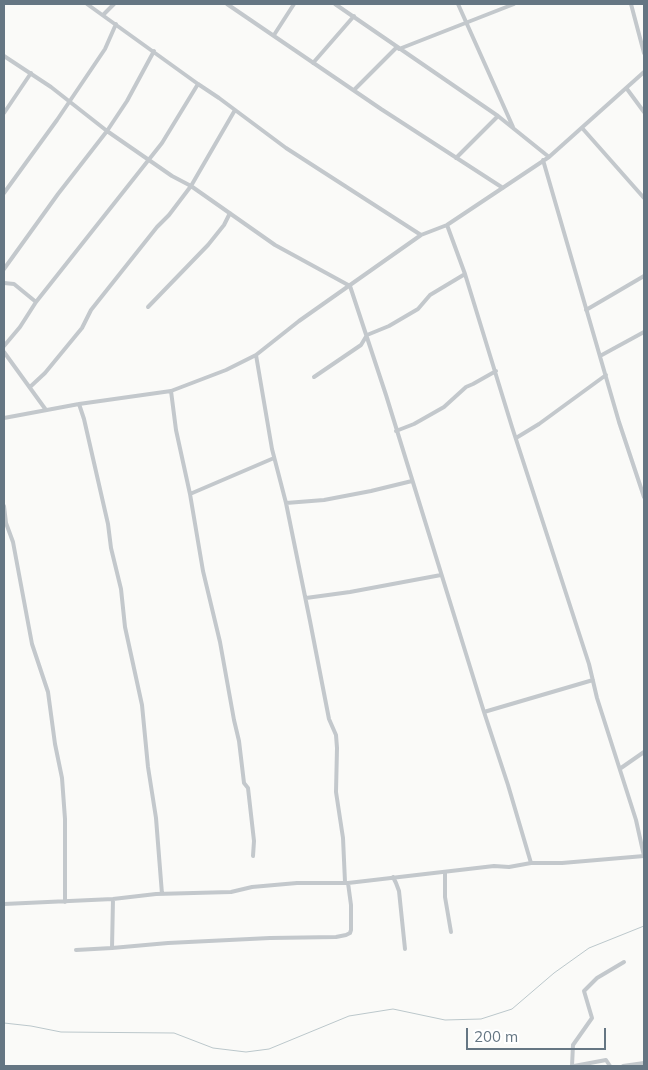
<!DOCTYPE html>
<html>
<head>
<meta charset="utf-8">
<style>
  body { margin:0 }
  #map { position:relative; width:648px; height:1070px; overflow:hidden; background:#fafaf8; font-family:Mulish,sans-serif }
  canvas { display:block }
  .frame { position:absolute; inset:0; border:5px solid #657683; pointer-events:none }
  .scale { position:absolute; left:466px; top:1028px; width:140px; height:22px; box-sizing:border-box; border:2px solid #657683; border-top:0; padding-left:6px; font-size:15px; line-height:18px; white-space:nowrap; color:#657683; -webkit-text-stroke:4px #fff; paint-order:stroke }
</style>
</head>
<body>
<div id="map">
<canvas width="648" height="1070"></canvas>
<div class="frame"></div>
<div class="scale">200 m</div>
</div>
<script>
const context = document.querySelector('canvas').getContext('2d');
context.lineJoin = 'round';
const toPath = rows => new Path2D(rows.map(r => 'M' + r).join(''));
function strokePath(path, color, width, dash) { context.strokeStyle = color; context.lineWidth = width; context.lineCap = dash ? 'butt' : 'round'; context.setLineDash(dash || []); context.stroke(path); }
strokePath(toPath([
  [4,1023,31,1026,61,1032,174,1033,213,1048,246,1052,269,1049,349,1016,393,1009,445,1020,481,1019,512,1009,554,973,589,948,644,926]
]), '#bbc7cb', 1);
strokePath(toPath([
  [87,4,198,84,219,98,286,148,421,235],
  [227,4,381,109,503,188],
  [335,4,498,116,549,157],
  [458,4,513,127],
  [631,4,644,53],
  [103,15,114,4],
  [274,35,294,4],
  [399,49,514,4],
  [4,56,51,87,107,131,172,176,191,186,275,245,350,286,386,395,484,712,508,785,531,863],
  [313,63,354,16],
  [627,89,644,112],
  [354,90,397,47],
  [4,113,31,73],
  [583,129,644,198],
  [456,158,498,116],
  [543,160,619,422,644,497],
  [4,193,57,120,105,49,116,24],
  [447,225,465,274,512,427,589,664,597,698,636,820,644,856],
  [4,269,58,194,107,131,127,101,154,51],
  [4,283,14,284,36,302,20,327,4,346],
  [36,302,162,143,198,84],
  [148,307,208,245,224,225,230,213],
  [586,310,644,276],
  [4,352,46,410],
  [256,355,272,449,286,503,310,621,329,719,336,735,337,748,336,792,343,838,345,882],
  [600,356,644,332],
  [314,377,361,345,367,335,389,326,418,309,430,295,465,274],
  [30,387,45,373,82,328,91,310,157,227,169,215,191,186,235,110],
  [171,391,176,430,190,494,203,571,220,642,234,720,239,741,244,783,248,788,254,841,253,856],
  [79,404,84,419,108,524,111,548,121,589,125,627,142,705,148,767,156,818,162,894],
  [4,418,79,404,171,391,226,370,256,355,299,321,421,235,447,225,549,157,644,72],
  [396,431,414,424,444,407,466,387,473,384,496,371],
  [516,438,539,424,606,375],
  [190,494,274,458],
  [286,503,324,500,371,491,412,481],
  [4,506,6,523,13,542,32,644,48,692,55,744,62,778,65,819,65,902],
  [306,598,350,592,441,575],
  [484,712,593,680],
  [621,768,644,752],
  [445,873,445,897,451,932],
  [393,877,396,883,399,891,405,949],
  [113,899,112,948,168,943,270,938,336,937,346,935,350,933,351,930,351,905,348,883],
  [4,904,113,899,156,894,231,892,252,887,297,883,348,883,494,866,509,867,531,863,562,863,644,856],
  [76,950,112,948],
  [572,1066,573,1045,592,1018,584,991,597,978,624,962],
  [574,1066,606,1060,610,1066],
  [623,1066,644,1063]
]), '#c3c8cc', 4);
</script>
</body>
</html>
